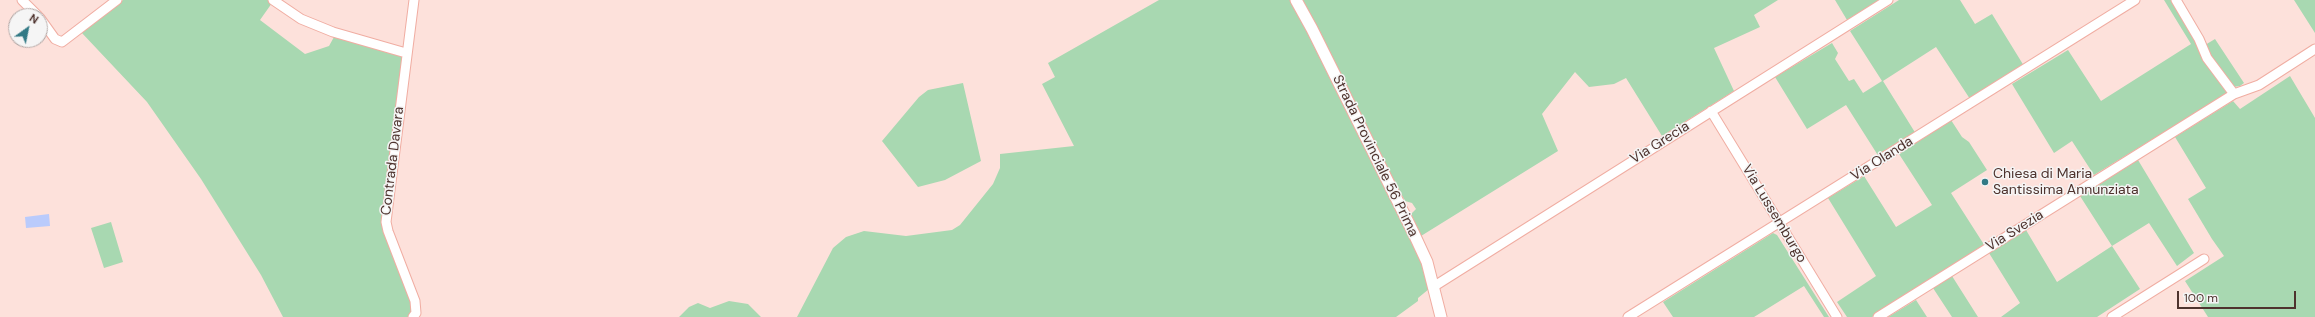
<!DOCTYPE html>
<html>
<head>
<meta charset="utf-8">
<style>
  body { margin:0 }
  #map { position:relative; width:2315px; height:317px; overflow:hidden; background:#fde1db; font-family:"DM Sans",sans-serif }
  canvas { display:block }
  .north { position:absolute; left:8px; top:8px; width:40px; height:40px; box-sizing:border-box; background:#f5f5f5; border:1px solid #b2a7a5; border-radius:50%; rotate:33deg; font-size:11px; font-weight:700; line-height:16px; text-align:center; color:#4e332e }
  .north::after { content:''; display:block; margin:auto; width:14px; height:18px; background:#327985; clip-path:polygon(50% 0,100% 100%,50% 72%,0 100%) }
  .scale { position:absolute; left:2177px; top:291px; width:119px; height:18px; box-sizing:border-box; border:2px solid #4e332e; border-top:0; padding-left:5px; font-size:12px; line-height:14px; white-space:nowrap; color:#4e332e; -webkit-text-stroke:3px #f5f5f5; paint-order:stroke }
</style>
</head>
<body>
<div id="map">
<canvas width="2315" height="317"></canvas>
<div class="north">N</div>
<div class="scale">100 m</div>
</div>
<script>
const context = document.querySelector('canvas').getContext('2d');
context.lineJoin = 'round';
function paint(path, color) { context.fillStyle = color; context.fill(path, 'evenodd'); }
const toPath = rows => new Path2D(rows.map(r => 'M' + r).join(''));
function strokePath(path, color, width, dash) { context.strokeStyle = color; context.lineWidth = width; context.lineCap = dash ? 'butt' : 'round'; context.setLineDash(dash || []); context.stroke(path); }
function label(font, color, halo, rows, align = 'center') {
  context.font = font + ' "DM Sans",sans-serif'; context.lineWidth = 3; context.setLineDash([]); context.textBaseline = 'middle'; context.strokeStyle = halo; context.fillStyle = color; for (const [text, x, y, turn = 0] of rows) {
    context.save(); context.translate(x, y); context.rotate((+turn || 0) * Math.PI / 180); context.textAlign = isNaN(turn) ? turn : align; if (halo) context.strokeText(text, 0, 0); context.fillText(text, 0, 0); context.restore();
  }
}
paint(toPath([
  [123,0,268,0,272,3,260,20,305,54,329,46,334,37,403,56,384,210,413,309,408,317,283,317,261,275,201,179,147,102,81,32],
  [1159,0,1291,0,1368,149,1424,268,1429,289,1418,298,1418,301,1396,317,797,317,833,248,846,237,864,231,906,236,952,230,960,225,993,184,1000,168,1000,154,1074,146,1042,84,1055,77,1048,63],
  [1298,0,1778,0,1754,15,1760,27,1714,48,1734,91,1662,136,1626,78,1614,84,1589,87,1575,72,1542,114,1558,151,1421,236,1411,214,1416,209,1412,203,1405,201],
  [1835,0,1879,0,1847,20],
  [1899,0,1960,0,1975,24,1992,14,2024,66,1970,99,1936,47,1883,81,1916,134,1879,157,1846,105,1807,129,1775,77,1832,43,1838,53,1835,59,1849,81,1854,79,1863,93,1882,81,1850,31],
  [2164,0,2172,0,2228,93,2094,175,2072,141,2054,153,2012,84,2068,50,2101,101,2191,44],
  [2294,0,2315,0,2315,33],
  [2215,39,2244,83,2240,86,2233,87,2217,70,2205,45],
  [2290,76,2315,118,2315,317,2208,317,2185,281,2224,256,2212,239,2188,199,2206,188,2175,137,2233,101,2240,109],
  [963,83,981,161,945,180,918,187,882,141,919,97,928,90],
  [1951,120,1962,137,1969,142,1987,170,1951,193,1983,243,1983,246,1872,317,1847,317,1837,302,1876,276,1828,198,1864,176,1896,227,1932,205,1899,154],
  [2138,160,2194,253,2177,266,2149,223,2112,246,2140,289,2097,317,2001,317,2020,303,1989,253,2026,230,2057,282,2112,246,2080,196],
  [111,222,123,262,104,268,91,228],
  [1773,233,1777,235,1829,317,1824,317,1804,286,1754,317,1673,317,1663,302],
  [1952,276,1978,317,1952,317,1933,288],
  [1916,300,1927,317,1888,317],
  [729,301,748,304,761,317,679,317,689,307,698,303,710,308]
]), '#a8d8b1');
paint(toPath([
  [49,214,50,226,26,228,25,217]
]), '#bacbfc');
const minor = toPath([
  [22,0,38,16],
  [273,0,301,19,333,32,406,53],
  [2176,0,2199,39,2207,58,2234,94],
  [40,18,55,39,62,42,117,0],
  [1711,111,1837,317],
  [1433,287,1888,0],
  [413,317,416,313,415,301,388,231,386,222,414,0],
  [1628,317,2135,0],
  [1878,317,2234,94,2259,85,2315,49],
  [2112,317,2204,259]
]);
const tertiary = toPath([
  [1296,0,1312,29,1414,234,1427,262,1441,317]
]);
strokePath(minor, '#f0ada2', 11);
strokePath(tertiary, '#f0ada2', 13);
strokePath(minor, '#fff', 9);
strokePath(tertiary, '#fff', 11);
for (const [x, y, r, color] of [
  [1985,182,4,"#327985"]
]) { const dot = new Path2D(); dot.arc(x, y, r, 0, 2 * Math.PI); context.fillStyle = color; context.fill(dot); strokePath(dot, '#f5f5f5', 1.5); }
label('14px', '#4e332e', '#f5f5f5', [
  ["Via Grecia",1660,143,-32],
  ["Strada Provinciale 56 Prima",1375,156,64],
  ["Via Olanda",1882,159,-32],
  ["Contrada Davara",393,161,-83],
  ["Via Lussemburgo",1774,214,59],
  ["Via Svezia",2015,231,-32]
]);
label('14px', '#4e332e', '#f5f5f5', [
  ["Chiesa di Maria",1993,174],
  ["Santissima Annunziata",1993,190]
], 'left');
</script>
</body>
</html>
